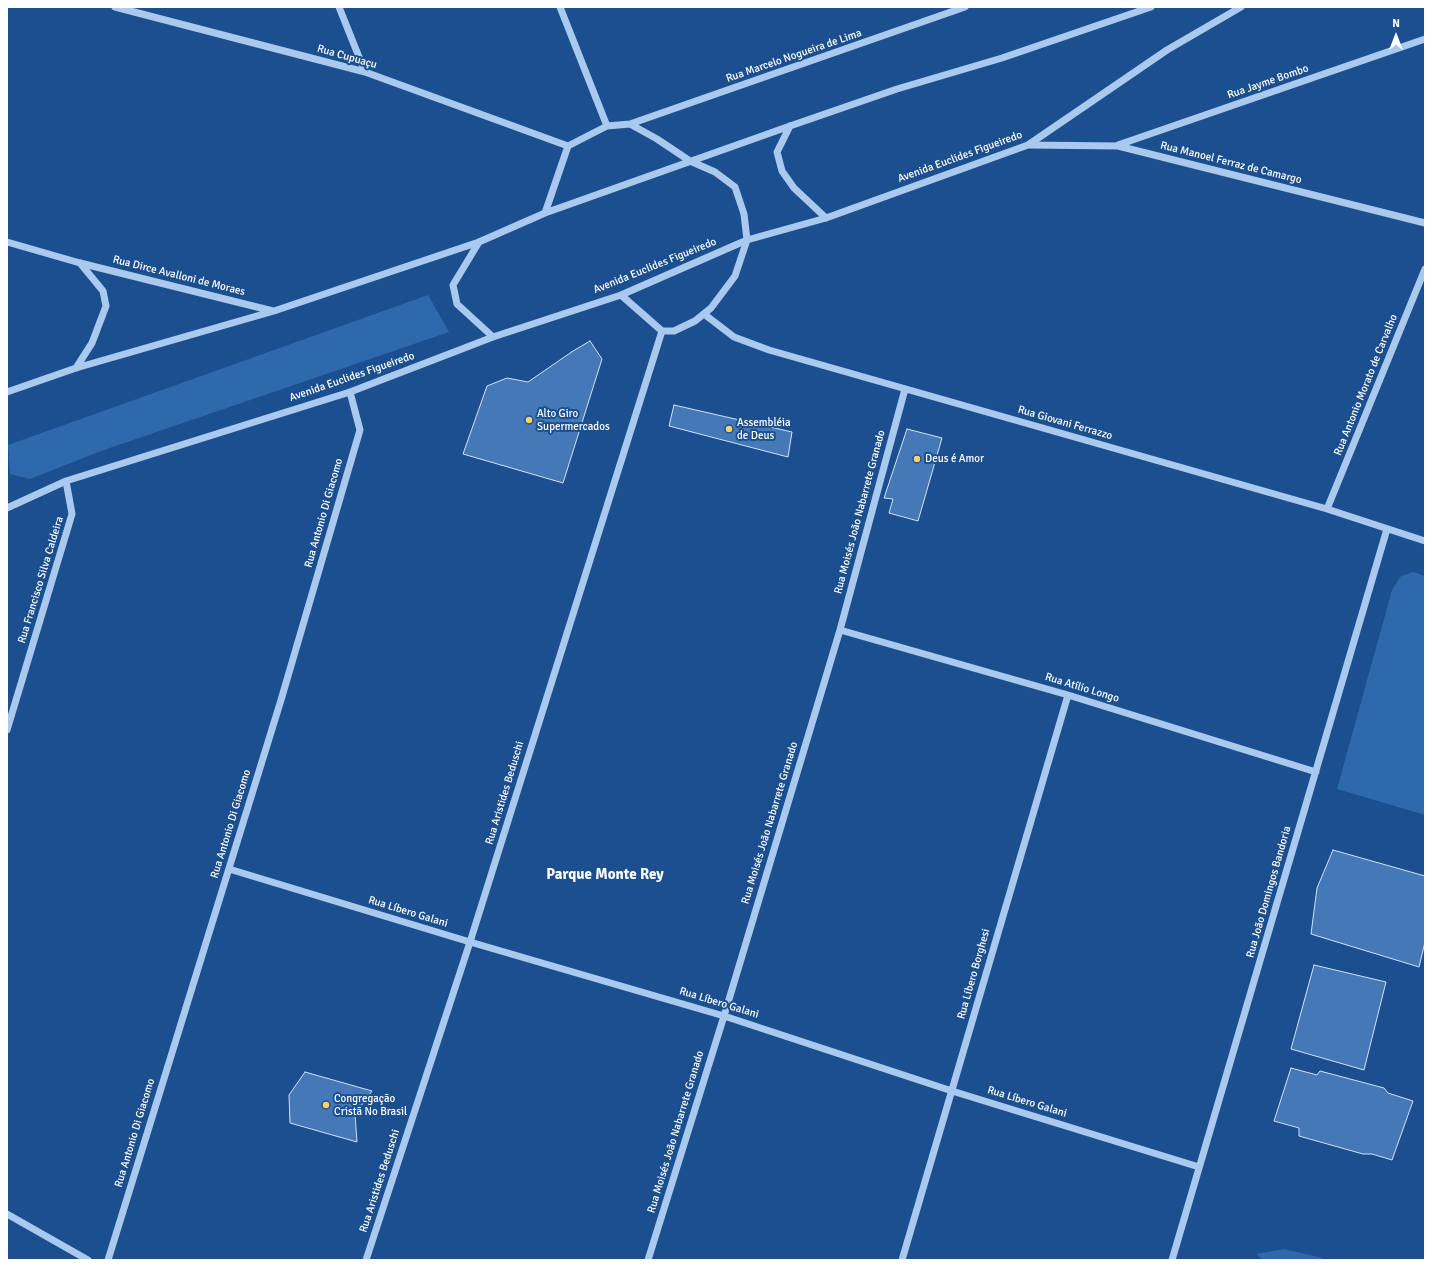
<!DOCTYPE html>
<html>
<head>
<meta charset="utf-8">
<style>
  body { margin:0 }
  #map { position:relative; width:1432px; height:1267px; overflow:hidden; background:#1b4f8f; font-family:Signika,sans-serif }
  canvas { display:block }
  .frame { position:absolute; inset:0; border:8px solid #fff; pointer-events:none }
  .north { position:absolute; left:1376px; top:16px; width:40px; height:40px; -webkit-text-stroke:3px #1b4f8f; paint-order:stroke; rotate:0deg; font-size:11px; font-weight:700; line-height:16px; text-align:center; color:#fff }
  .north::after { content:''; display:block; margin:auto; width:14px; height:18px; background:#fff; clip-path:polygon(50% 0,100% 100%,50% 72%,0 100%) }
</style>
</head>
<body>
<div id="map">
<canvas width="1432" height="1267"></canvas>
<div class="frame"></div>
<div class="north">N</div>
</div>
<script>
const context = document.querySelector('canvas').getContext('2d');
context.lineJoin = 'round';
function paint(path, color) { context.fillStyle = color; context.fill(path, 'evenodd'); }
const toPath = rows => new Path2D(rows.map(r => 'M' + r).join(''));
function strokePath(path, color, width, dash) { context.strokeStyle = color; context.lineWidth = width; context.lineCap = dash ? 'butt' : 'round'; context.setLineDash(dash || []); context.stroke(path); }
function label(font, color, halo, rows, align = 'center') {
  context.font = font + ' Signika,sans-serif'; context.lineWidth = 4; context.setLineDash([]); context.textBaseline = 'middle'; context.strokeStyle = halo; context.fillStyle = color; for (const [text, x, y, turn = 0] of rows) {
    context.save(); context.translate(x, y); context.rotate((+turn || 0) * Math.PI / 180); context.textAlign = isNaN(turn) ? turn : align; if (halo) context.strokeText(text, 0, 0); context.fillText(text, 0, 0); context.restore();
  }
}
paint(toPath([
  [428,295,449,332,101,451,30,479,10,474,8,445],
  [1413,572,1425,576,1425,815,1337,789,1392,590,1401,576],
  [1284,1249,1322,1258,1323,1260,1263,1260,1256,1254]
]), '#2e69ad');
const building = toPath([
  [590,341,602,359,563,483,463,454,487,386,507,378,528,382,573,351,590,341],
  [674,405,792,432,788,457,669,426,674,405],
  [907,429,942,438,918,521,889,513,893,499,884,498,907,429],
  [1333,850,1425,876,1425,942,1419,967,1311,934,1317,888,1333,850],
  [1314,965,1386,982,1364,1070,1291,1049,1314,965],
  [1291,1068,1317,1075,1320,1071,1384,1088,1388,1093,1413,1101,1392,1160,1372,1154,1363,1154,1299,1136,1299,1128,1274,1121,1291,1068],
  [305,1072,372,1091,355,1114,357,1142,290,1123,289,1095,305,1072]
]);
paint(building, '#4478b7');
strokePath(building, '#cfe3fa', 1);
strokePath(toPath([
  [115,7,365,72,568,146],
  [339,7,365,72],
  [560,7,607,126],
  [630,124,965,7],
  [790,126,777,152,782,171,794,188,826,218],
  [1029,145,1118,146,1425,223],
  [1118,145,1425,39],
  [545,213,568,146,607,126,630,124,657,139,690,161,715,172,735,187,744,214,747,240,735,276,711,308,695,321,674,331,662,331,621,295],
  [7,242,80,263,273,311],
  [479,242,453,285,457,304,493,337],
  [704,314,734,337,769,350,1327,509,1425,541],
  [76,368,92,343,106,306,103,291,80,263],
  [7,392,76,368,274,311,479,242,545,213,790,126,897,89,1002,58,1151,7],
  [7,508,66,481,350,392,493,337,621,295,747,240,826,218,1028,145,1167,50,1241,7],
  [1327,509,1425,269],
  [840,630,1068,695,1316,772],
  [7,730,72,514,66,481],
  [229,869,470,942,724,1016,952,1091,1199,1167],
  [7,1214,88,1260],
  [108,1260,281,700,360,430,350,392],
  [366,1260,470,942,662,331],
  [648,1260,724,1016,840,630,905,389],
  [902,1260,1068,695],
  [1172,1260,1387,529]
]), '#a9c9ee', 7);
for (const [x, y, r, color] of [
  [529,420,4,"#ffd166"],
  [729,429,4,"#ffd166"],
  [917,459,4,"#ffd166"],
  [326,1105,4,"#ffd166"]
]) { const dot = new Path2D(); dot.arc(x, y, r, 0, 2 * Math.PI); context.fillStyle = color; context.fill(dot); strokePath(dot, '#1b4f8f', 1.5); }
label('11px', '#fff', '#1b4f8f', [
  ["Rua Marcelo Nogueira de Lima",794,56,-19],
  ["Rua Cupuaçu",347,57,16],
  ["Rua Jayme Bombo",1268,82,-19],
  ["Avenida Euclides Figueiredo",960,157,-20],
  ["Rua Manoel Ferraz de Camargo",1231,163,14],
  ["Avenida Euclides Figueiredo",655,266,-22],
  ["Rua Dirce Avalloni de Moraes",179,276,14],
  ["Avenida Euclides Figueiredo",352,377,-19],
  ["Rua Antonio Morato de Carvalho",1366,385,-68],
  ["Rua Giovani Ferrazzo",1065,423,16],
  ["Rua Moisés João Nabarrete Granado",860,512,-75],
  ["Rua Antonio Di Giacomo",324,513,-74],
  ["Rua Francisco Silva Caldeira",41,580,-73],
  ["Rua Atílio Longo",1082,688,17],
  ["Rua Aristides Beduschi",505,793,-73],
  ["Rua Moisés João Nabarrete Granado",770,823,-73],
  ["Rua Antonio Di Giacomo",231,824,-73],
  ["Rua João Domingos Bandoria",1269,892,-74],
  ["Rua Líbero Galani",408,912,17],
  ["Rua Líbero Borghesi",974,974,-74],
  ["Rua Líbero Galani",719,1003,17],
  ["Rua Líbero Galani",1027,1102,17],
  ["Rua Moisés João Nabarrete Granado",676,1132,-73],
  ["Rua Antonio Di Giacomo",135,1133,-73],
  ["Rua Aristides Beduschi",380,1181,-72]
]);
label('11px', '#fff', '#1b4f8f', [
  ["Alto Giro",537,414],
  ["Supermercados",537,427],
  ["Assembléia",737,423],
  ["de Deus",737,436],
  ["Deus é Amor",925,459],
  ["Congregação",334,1099],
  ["Cristã No Brasil",334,1112]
], 'left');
label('bold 15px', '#fff', '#1b4f8f', [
  ["Parque Monte Rey",605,875]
]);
</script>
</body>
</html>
